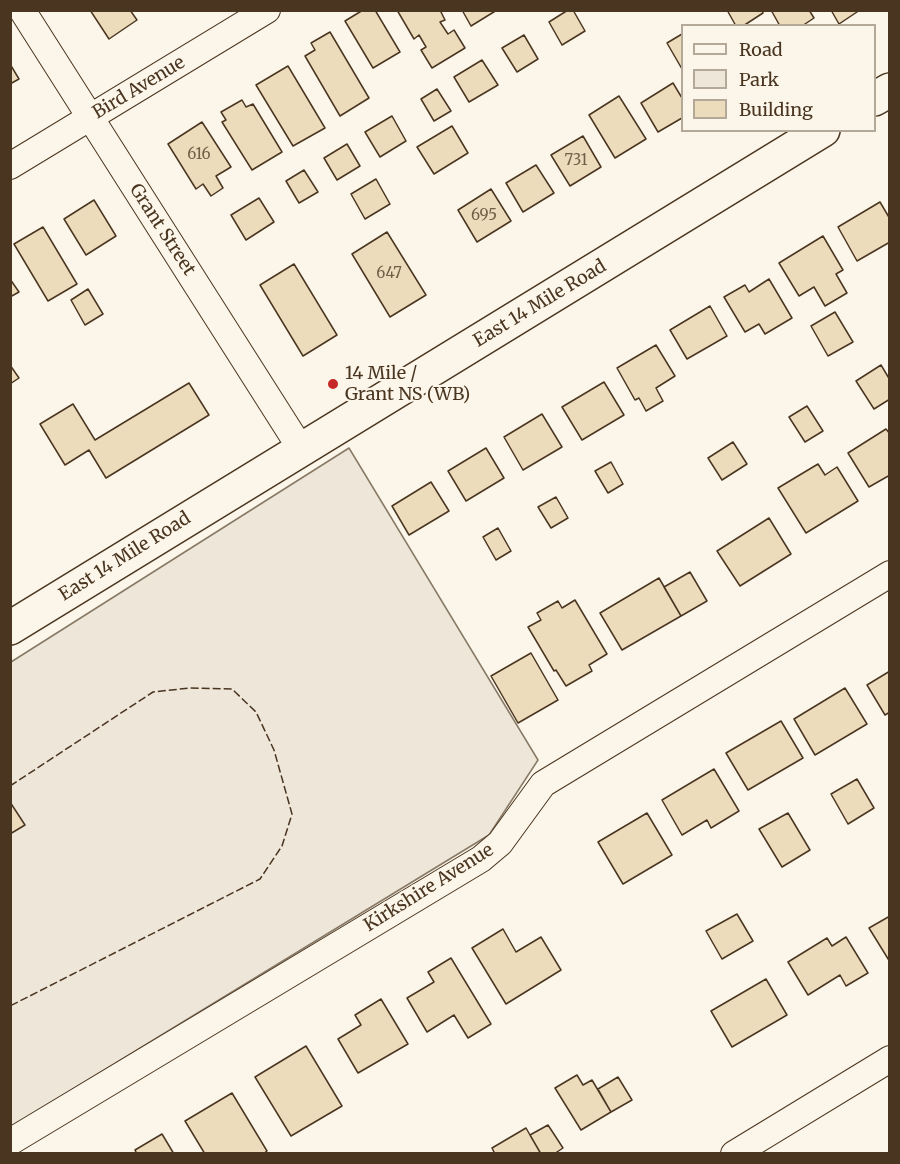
<!DOCTYPE html>
<html>
<head>
<meta charset="utf-8">
<style>
  body { margin:0 }
  #map { position:relative; width:900px; height:1164px; overflow:hidden; background:#fbf6e9; font-family:Merriweather,serif }
  canvas { display:block }
  .frame { position:absolute; inset:0; border:12px solid #4a3520; pointer-events:none }
  .legend { position:absolute; left:681px; top:24px; width:195px; height:108px; box-sizing:border-box; background:#fbf6e9; border:2px solid #b4a999; margin:0; padding:8px 10px; list-style:none; font-size:18px; color:#4a3520 }
  .legend li { display:flex; align-items:center; gap:12px; height:30px }
  .legend b { width:30px; border:2px solid #b4a999 }
</style>
</head>
<body>
<div id="map">
<canvas width="900" height="1164"></canvas>
<div class="frame"></div>
<ul class="legend">
<li><b style="height:8px;background:#fbf6e9"></b>Road</li>
<li><b style="height:16px;background:#ede6d9"></b>Park</li>
<li><b style="height:16px;background:#ecdcbc"></b>Building</li>
</ul>
</div>
<script>
const context = document.querySelector('canvas').getContext('2d');
context.lineJoin = 'round';
function paint(path, color) { context.fillStyle = color; context.fill(path, 'evenodd'); }
const toPath = rows => new Path2D(rows.map(r => 'M' + r).join(''));
function strokePath(path, color, width, dash) { context.strokeStyle = color; context.lineWidth = width; context.lineCap = dash ? 'butt' : 'round'; context.setLineDash(dash || []); context.stroke(path); }
function label(font, color, halo, rows, align = 'center') {
  context.font = font + ' Merriweather,serif'; context.lineWidth = 4.5; context.setLineDash([]); context.textBaseline = 'middle'; context.strokeStyle = halo; context.fillStyle = color; for (const [text, x, y, turn = 0] of rows) {
    context.save(); context.translate(x, y); context.rotate((+turn || 0) * Math.PI / 180); context.textAlign = isNaN(turn) ? turn : align; if (halo) context.strokeText(text, 0, 0); context.fillText(text, 0, 0); context.restore();
  }
}
const green = toPath([
  [349,448,538,760,489,835,11,1127,11,662,349,448]
]);
paint(green, '#ede6d9');
strokePath(green, '#887966', 1.5);
const building = toPath([
  [90,10,130,10,137,20,109,39,90,10],
  [363,10,375,10,400,52,373,68,345,21,363,10],
  [397,10,440,10,445,20,440,22,448,34,454,30,465,48,432,68,421,50,426,47,419,35,414,39,397,10],
  [462,10,497,10,471,26,462,10],
  [568,10,573,10,585,31,562,45,549,22,568,10],
  [727,10,762,10,763,13,743,26,736,26,727,10],
  [771,10,809,10,814,18,802,26,780,26,771,10],
  [831,10,860,10,839,24,831,10],
  [330,32,369,98,340,116,305,56,315,50,311,43,330,32],
  [682,34,682,69,667,43,682,34],
  [524,35,538,59,517,72,502,48,524,35],
  [482,60,498,85,469,102,454,77,482,60],
  [10,64,19,79,10,84,10,64],
  [288,66,325,128,293,146,256,85,288,66],
  [673,83,682,98,682,118,658,132,641,103,673,83],
  [437,89,451,111,434,121,421,99,437,89],
  [619,96,646,139,615,158,589,115,619,96],
  [242,100,246,107,253,104,282,152,252,170,222,122,226,120,221,112,242,100],
  [392,116,406,141,380,157,365,132,392,116],
  [202,122,231,167,216,176,223,188,211,196,203,184,196,189,168,144,202,122],
  [452,126,468,153,434,174,417,147,452,126],
  [583,136,601,167,570,186,551,155,583,136],
  [347,144,360,166,337,180,324,158,347,144],
  [536,165,554,193,523,212,506,183,536,165],
  [304,170,318,192,299,203,286,181,304,170],
  [376,179,390,204,365,219,351,194,376,179],
  [491,189,511,221,477,242,458,210,491,189],
  [259,198,274,222,246,240,231,215,259,198],
  [94,200,116,236,86,255,64,219,94,200],
  [880,202,890,219,890,242,857,261,838,227,880,202],
  [43,227,77,284,48,301,14,244,43,227],
  [387,232,426,295,390,317,352,254,387,232],
  [823,236,843,270,836,274,847,293,825,306,814,287,799,296,779,263,823,236],
  [294,264,337,335,303,356,260,285,294,264],
  [10,279,19,292,10,297,10,279],
  [769,279,792,318,765,334,759,324,745,332,724,297,745,285,749,292,769,279],
  [88,289,103,314,85,325,71,300,88,289],
  [710,306,727,336,687,359,670,330,710,306],
  [835,312,853,342,828,356,811,326,835,312],
  [656,345,675,376,656,388,663,401,646,411,639,398,635,400,617,368,656,345],
  [10,365,19,378,10,384,10,365],
  [881,365,890,380,890,399,874,409,856,381,881,365],
  [604,382,624,415,582,440,562,407,604,382],
  [189,383,209,415,106,478,89,450,65,465,40,424,73,404,95,440,189,383],
  [807,406,823,431,805,442,789,417,807,406],
  [542,414,562,447,523,470,504,437,542,414],
  [886,429,890,434,890,475,869,487,848,453,886,429],
  [733,442,747,464,722,480,708,458,733,442],
  [486,448,504,478,466,501,448,471,486,448],
  [611,462,623,484,608,493,595,471,611,462],
  [818,464,825,475,837,467,858,501,806,533,778,488,818,464],
  [431,482,449,511,409,535,392,506,431,482],
  [556,497,568,518,551,528,538,507,556,497],
  [769,518,791,554,740,586,717,551,769,518],
  [498,528,511,551,496,560,483,537,498,528],
  [690,572,707,601,681,616,664,587,690,572],
  [659,578,681,616,622,650,600,613,659,578],
  [575,600,607,654,589,665,592,671,566,686,556,670,554,671,528,627,541,620,537,613,558,601,562,608,575,600],
  [531,653,558,700,518,723,491,676,531,653],
  [890,671,890,712,885,715,867,685,890,671],
  [845,688,867,724,815,755,794,719,845,688],
  [781,721,803,758,748,790,726,753,781,721],
  [714,769,739,811,711,828,707,820,682,835,662,800,714,769],
  [857,779,874,808,848,824,831,794,857,779],
  [10,802,25,825,10,834,10,802],
  [647,813,672,855,623,884,598,842,647,813],
  [788,813,810,850,782,867,759,829,788,813],
  [737,914,753,941,722,959,706,931,737,914],
  [890,916,890,962,869,928,890,916],
  [503,929,516,952,541,937,561,970,506,1004,472,948,503,929],
  [846,937,868,973,846,986,840,975,808,995,788,962,827,938,832,946,846,937],
  [451,958,491,1024,468,1038,454,1015,427,1032,407,998,434,982,428,972,451,958],
  [766,979,787,1015,732,1047,711,1011,766,979],
  [381,999,408,1044,358,1073,338,1039,361,1025,355,1015,381,999],
  [306,1046,342,1106,291,1136,255,1077,306,1046],
  [577,1075,583,1085,592,1080,611,1112,581,1130,555,1088,577,1075],
  [618,1077,632,1100,611,1112,598,1089,618,1077],
  [232,1093,267,1151,263,1154,205,1154,185,1121,232,1093],
  [548,1125,563,1148,554,1154,541,1154,530,1135,548,1125],
  [526,1128,541,1154,495,1154,492,1148,526,1128],
  [162,1134,174,1154,137,1154,135,1150,162,1134]
]);
paint(building, '#ecdcbc');
strokePath(building, '#4a3520', 1.5);
const street = toPath([
  [22,10,301,449],
  [10,166,267,10],
  [10,1142,481,859,500,843,543,784,890,574],
  [734,1154,890,1059]
]);
const secondary = toPath([
  [874,99,890,90],
  [10,628,823,130]
]);
strokePath(street, '#4a3520', 28);
strokePath(secondary, '#4a3520', 36);
strokePath(street, '#fbf6e9', 26);
strokePath(secondary, '#fbf6e9', 33);
strokePath(toPath([
  [10,786,153,692,190,688,232,689,256,712,274,750,292,814,282,846,260,879,10,1006]
]), '#4a3520', 1.5, [8, 3]);
for (const [x, y, r, color] of [
  [333,384,6,"#c62828"]
]) { const dot = new Path2D(); dot.arc(x, y, r, 0, 2 * Math.PI); context.fillStyle = color; context.fill(dot); strokePath(dot, '#fbf6e9', 2); }
label('15px', '#725f47', null, [
  ["616",199,155],
  ["731",576,161],
  ["695",484,216],
  ["647",389,274]
]);
label('18px', '#4a3520', '#fbf6e9', [
  ["Bird Avenue",139,88,-31],
  ["Grant Street",162,230,57],
  ["East 14 Mile Road",540,304,-31],
  ["East 14 Mile Road",125,557,-32],
  ["Kirkshire Avenue",429,888,-32]
]);
label('18px', '#4a3520', '#fbf6e9', [
  ["14 Mile /",345,374],
  ["Grant NS (WB)",345,395]
], 'left');
</script>
</body>
</html>
